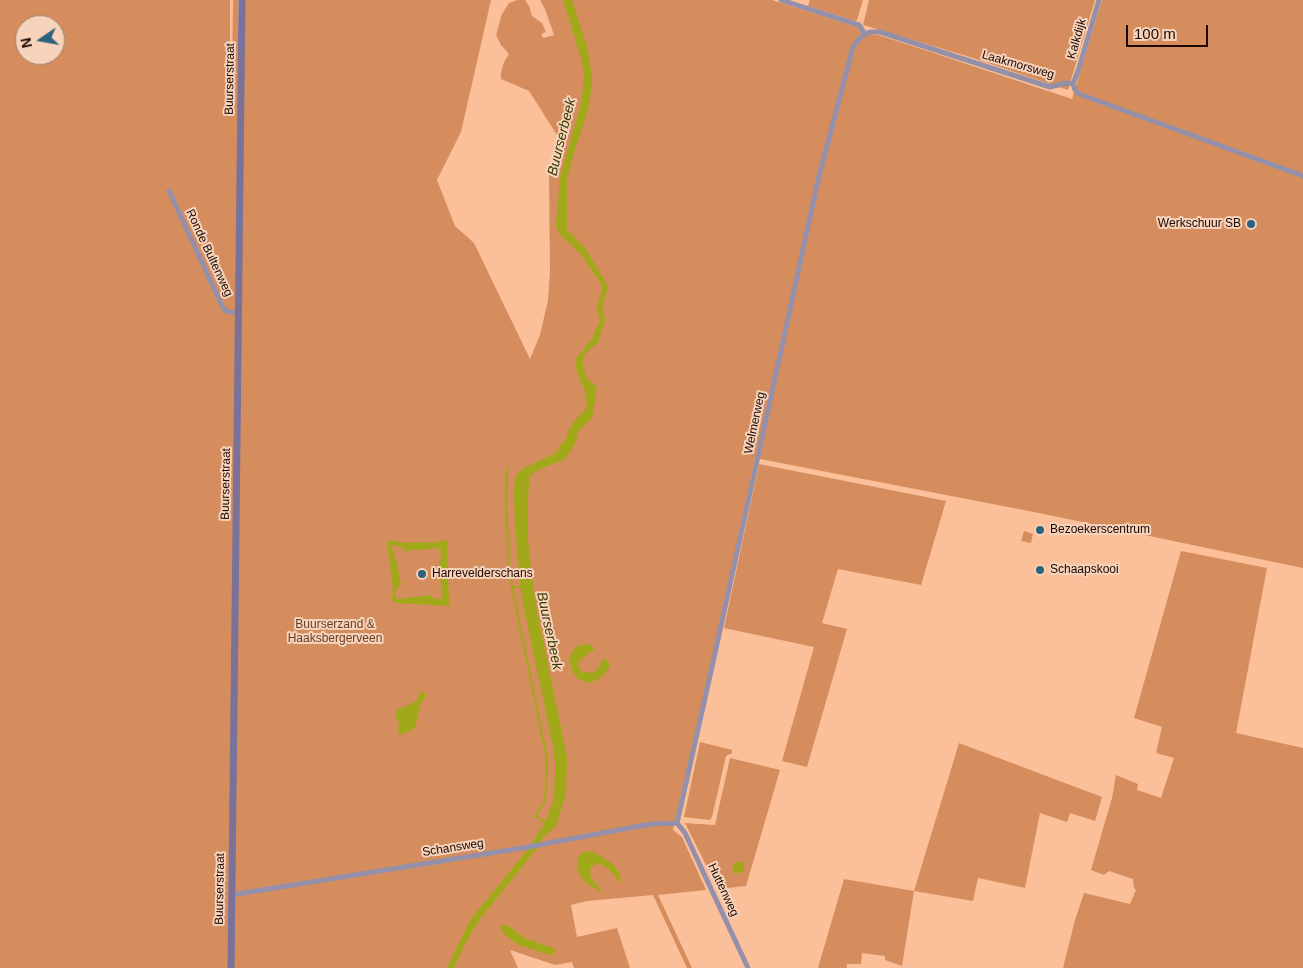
<!DOCTYPE html>
<html>
<head>
<meta charset="utf-8">
<style>
  body { margin:0 }
  #map { position:relative; width:1303px; height:968px; overflow:hidden; background:#fbbf9a; font-family:Helvetica,sans-serif }
  canvas { display:block }
  .north { position:absolute; left:15px; top:15px; width:50px; height:50px; box-sizing:border-box; background:#f7d3bc; border:1px solid #9f8271; border-radius:50%; rotate:258deg; font-size:14px; font-weight:700; line-height:20px; text-align:center; color:#1c0800 }
  .north::after { content:''; display:block; margin:auto; width:18px; height:22px; background:#2d637f; clip-path:polygon(50% 0,100% 100%,50% 72%,0 100%) }
  .scale { position:absolute; left:1126px; top:25px; width:82px; height:22px; box-sizing:border-box; border:2px solid #1c0800; border-top:0; padding-left:6px; font-size:15px; line-height:18px; white-space:nowrap; color:#1c0800; -webkit-text-stroke:4px #f7d3bc; paint-order:stroke }
</style>
</head>
<body>
<div id="map">
<canvas width="1303" height="968"></canvas>
<div class="north">N</div>
<div class="scale">100 m</div>
</div>
<script>
const context = document.querySelector('canvas').getContext('2d');
context.lineJoin = 'round';
function paint(path, color) { context.fillStyle = color; context.fill(path, 'evenodd'); }
const toPath = rows => new Path2D(rows.map(r => 'M' + r).join(''));
function strokePath(path, color, width, dash) { context.strokeStyle = color; context.lineWidth = width; context.lineCap = dash ? 'butt' : 'round'; context.setLineDash(dash || []); context.stroke(path); }
function label(font, color, halo, rows, align = 'center') {
  context.font = font + ' Helvetica,sans-serif'; context.lineWidth = 4; context.setLineDash([]); context.textBaseline = 'middle'; context.strokeStyle = halo; context.fillStyle = color; for (const [text, x, y, turn = 0] of rows) {
    context.save(); context.translate(x, y); context.rotate((+turn || 0) * Math.PI / 180); context.textAlign = isNaN(turn) ? turn : align; if (halo) context.strokeText(text, 0, 0); context.fillText(text, 0, 0); context.restore();
  }
}
paint(toPath([
  [0,0,230,0,230,73,243,74,245,0,491,0,461,132,437,180,455,226,474,243,530,359,540,335,548,300,550,271,549,174,552,159,558,139,557,135,529,91,501,79,501,73,504,62,509,54,501,45,496,35,502,14,509,3,517,0,525,0,529,6,532,16,542,23,546,32,541,34,543,38,554,35,545,9,540,0,772,0,857,27,860,30,874,35,878,35,925,50,1072,99,1102,0,1303,0,1303,568,1039,513,755,458,721,619,673,830,682,837,706,890,658,895,692,968,687,968,653,895,587,901,571,905,577,937,617,928,630,968,574,968,572,962,555,965,510,950,518,968,0,968],
  [25,25,55,25,55,55,25,55],
  [233,0,238,0,238,73,232,72],
  [810,0,863,0,857,20,855,21,808,6],
  [869,0,1095,0,1068,90,973,58,863,25],
  [759,464,946,501,921,585,838,569,822,623,847,629,807,767,782,761,814,647,724,628],
  [1024,531,1033,534,1031,543,1021,541],
  [1181,551,1267,568,1236,733,1303,748,1303,968,1063,968,1075,920,1084,893,1130,904,1136,890,1134,888,1133,879,1109,871,1104,875,1091,870,1112,798,1116,775,1138,784,1137,790,1161,798,1174,758,1156,753,1162,727,1134,718],
  [700,742,732,750,732,753,726,756,712,817,710,820,684,817],
  [959,743,1102,797,1095,821,1070,813,1067,822,1040,813,1025,888,978,878,973,901,914,891,902,966,885,960,885,956,862,953,861,964,847,964,847,968,818,968,844,879,914,891],
  [730,758,780,770,746,886,718,889,685,823,715,825]
]), '#d68d5d');
paint(toPath([
  [563,0,572,0,587,47,592,76,592,87,588,110,572,159,567,179,567,230,585,248,608,286,602,307,605,320,598,343,587,351,582,361,587,379,597,387,593,414,590,420,579,430,576,441,571,451,565,459,538,470,530,476,528,497,528,539,531,570,537,611,567,757,566,794,556,826,543,838,539,846,480,919,466,942,454,968,447,968,470,920,528,849,545,822,554,800,555,764,553,747,521,594,515,525,514,493,515,479,518,473,524,468,556,453,560,445,566,439,569,429,577,418,587,408,585,390,580,381,576,368,576,359,592,338,600,321,597,307,603,287,580,253,559,234,556,225,560,177,580,107,583,87,584,71,580,55],
  [390,540,407,543,422,542,432,543,444,540,447,541,449,606,396,603,392,600,393,585,387,543],
  [393,545,401,547,404,551,440,548,441,560,439,562,442,599,435,599,431,595,396,599,396,590,401,584,396,560,391,546],
  [590,644,595,649,581,659,578,664,579,669,584,672,593,673,597,670,602,660,606,659,610,664,609,668,601,678,589,683,578,679,572,671,570,663,570,656,575,648,580,645],
  [420,692,424,693,427,696,421,703,415,728,401,735,398,732,399,724,395,715,397,710,417,701],
  [588,851,596,853,614,865,620,874,621,883,608,869,599,863,591,867,590,872,591,877,603,893,590,886,584,881,578,871,577,862,579,856,582,853],
  [740,861,744,863,744,869,742,872,734,874,732,865],
  [507,925,525,938,555,949,555,952,550,955,519,945,506,936,502,931,500,926]
]), '#a1a91a');
strokePath(toPath([
  [507,468,506,501,509,565,512,587,523,587],
  [512,587,546,754,547,773,545,801,535,816,545,822]
]), '#a1a91a', 2);
strokePath(toPath([
  [781,0,859,25,865,34],
  [1073,84,1075,90,1079,94,1303,176],
  [1073,84,1079,68,1099,0],
  [169,191,223,308,226,311,239,313],
  [677,823,712,667,819,176,853,47,857,41,865,34,870,32,880,32,1050,87,1066,83,1073,84],
  [677,823,685,833,748,968],
  [231,895,522,848,651,824,677,823]
]), '#9590aa', 5);
strokePath(toPath([
  [231,968,242,0]
]), '#7a7298', 7);
for (const [x, y, r, color] of [
  [1251,224,5,"#2d637f"],
  [1040,530,5,"#2d637f"],
  [1040,570,5,"#2d637f"],
  [422,574,5,"#2d637f"]
]) { const dot = new Path2D(); dot.arc(x, y, r, 0, 2 * Math.PI); context.fillStyle = color; context.fill(dot); strokePath(dot, '#f7d3bc', 2); }
label('12px', '#1c0800', '#f7d3bc', [
  ["Kalkdijk",1077,39,-74],
  ["Laakmorsweg",1018,65,16],
  ["Buurserstraat",230,79,-89],
  ["Ronde Bultenweg",209,253,65],
  ["Welmerweg",755,423,-78],
  ["Buurserstraat",226,484,-89],
  ["Schansweg",453,848,-9],
  ["Buurserstraat",220,889,-89],
  ["Huttenweg",723,890,65]
]);
label('12px', '#1c0800', '#f7d3bc', [
  ["Werkschuur SB",1241,224,"right"],
  ["Bezoekerscentrum",1050,530],
  ["Schaapskooi",1050,570],
  ["Harrevelderschans",432,574]
], 'left');
label('12px', '#693e22', '#f7d3bc', [
  ["Buurserzand &",335,625],
  ["Haaksbergerveen",335,639]
]);
label('italic 14px', '#373a02', '#f7d3bc', [
  ["Buurserbeek",562,137,-76],
  ["Buurserbeek",549,631,78]
]);
</script>
</body>
</html>
